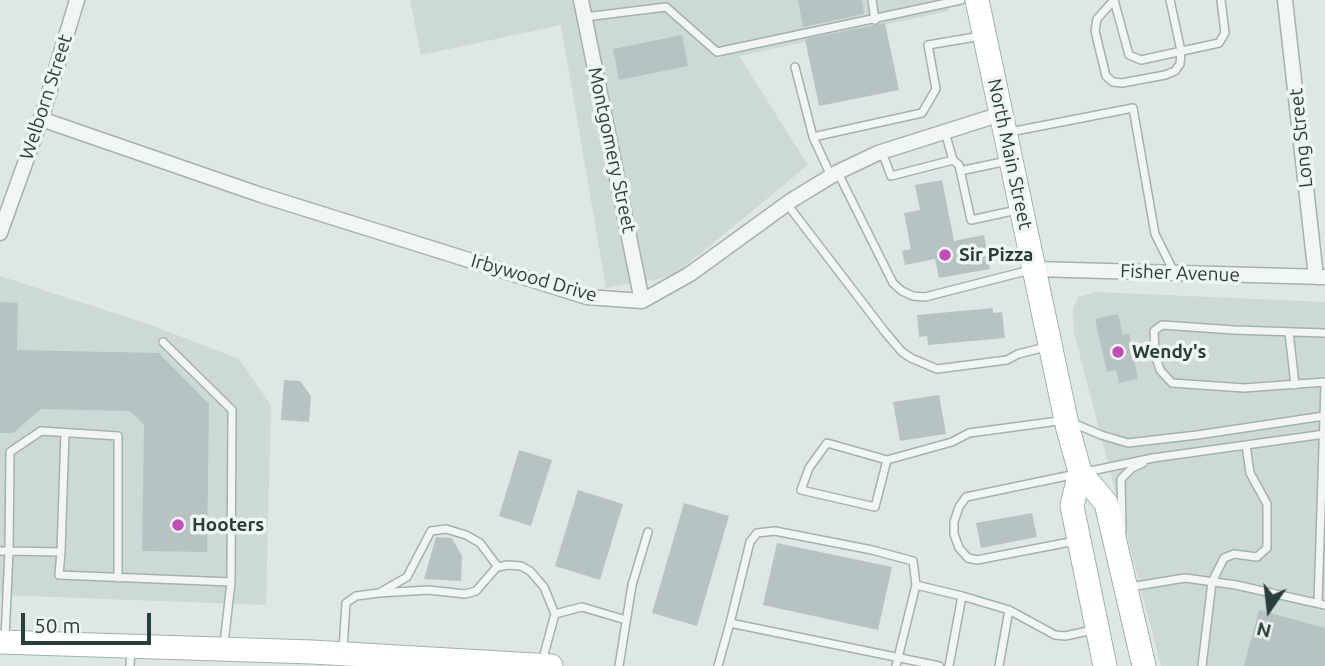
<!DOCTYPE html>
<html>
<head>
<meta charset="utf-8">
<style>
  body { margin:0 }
  #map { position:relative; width:1325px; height:666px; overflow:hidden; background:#dee7e6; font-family:Ubuntu,sans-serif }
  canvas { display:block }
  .north { position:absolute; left:1234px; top:575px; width:70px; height:70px; -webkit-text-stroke:5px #eef5f3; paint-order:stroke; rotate:194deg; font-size:19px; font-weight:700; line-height:28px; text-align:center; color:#293d3a }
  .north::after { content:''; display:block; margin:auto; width:24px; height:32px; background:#293d3a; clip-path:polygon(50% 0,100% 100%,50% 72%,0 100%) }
  .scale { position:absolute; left:21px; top:613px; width:130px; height:32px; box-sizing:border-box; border:4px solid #293d3a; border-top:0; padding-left:9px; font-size:21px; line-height:24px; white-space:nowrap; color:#293d3a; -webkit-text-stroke:5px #eef5f3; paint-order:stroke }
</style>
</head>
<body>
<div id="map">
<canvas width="1325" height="666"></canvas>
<div class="north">N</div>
<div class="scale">50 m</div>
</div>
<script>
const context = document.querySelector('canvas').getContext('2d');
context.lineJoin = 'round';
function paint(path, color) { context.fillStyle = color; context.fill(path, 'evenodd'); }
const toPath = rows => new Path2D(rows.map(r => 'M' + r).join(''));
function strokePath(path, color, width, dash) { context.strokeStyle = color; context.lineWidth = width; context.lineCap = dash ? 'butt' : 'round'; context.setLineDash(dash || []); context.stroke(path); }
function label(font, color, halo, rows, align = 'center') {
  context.font = font + ' Ubuntu,sans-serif'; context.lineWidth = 7; context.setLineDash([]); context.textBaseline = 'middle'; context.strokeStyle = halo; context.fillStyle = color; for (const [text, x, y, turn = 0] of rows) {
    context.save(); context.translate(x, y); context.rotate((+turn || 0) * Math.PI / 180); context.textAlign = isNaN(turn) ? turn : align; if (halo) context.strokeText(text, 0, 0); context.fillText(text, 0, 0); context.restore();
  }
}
paint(toPath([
  [410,0,946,0,949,11,739,56,808,165,673,276,606,288,561,25,421,55],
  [0,276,151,325,239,359,271,405,266,605,0,595],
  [1096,292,1325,302,1325,666,1161,666,1074,333,1073,309,1078,297]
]), '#cdd9d6');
paint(toPath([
  [798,0,862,0,864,14,803,27],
  [885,23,899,90,819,106,805,39],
  [682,35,688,66,619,80,613,49],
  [942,180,954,241,984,235,990,269,939,278,935,259,905,265,902,251,911,249,904,213,920,210,915,185],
  [0,302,18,303,17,350,159,353,209,404,207,552,142,551,144,425,130,411,41,409,13,433,0,433],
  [993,308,993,313,1002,312,1005,338,928,345,927,336,919,337,917,315],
  [1118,314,1123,335,1129,333,1138,379,1119,383,1116,370,1107,372,1095,319],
  [284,380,300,381,311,396,309,422,281,420],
  [939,395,946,434,900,441,893,402],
  [519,450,552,460,531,526,499,516],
  [578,490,623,504,600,580,555,566],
  [684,503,729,516,697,626,652,613],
  [1032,513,1037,537,981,548,976,523],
  [436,537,452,538,462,556,461,581,424,579],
  [777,543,892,567,878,630,763,605],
  [1259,610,1325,628,1325,666,1244,666]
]), '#b6c3c2');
const service = toPath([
  [872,0,875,20],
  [1114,0,1097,19,1095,31,1106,76,1113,82,1122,83,1165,75,1175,71,1180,64,1181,51,1170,0],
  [1114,0,1129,55,1141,60,1219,43,1225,33,1221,0],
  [585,17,666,7,717,52,961,0],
  [795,67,813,137,831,176],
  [945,132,953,160],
  [1010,132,1133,108,1155,234,1174,272],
  [813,137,922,113,936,89,928,45,981,36],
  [882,152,891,176,953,160,959,165,971,220,1017,210],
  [960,171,1007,161],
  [838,173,893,283,902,291,913,296,925,297,1030,270],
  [787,204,885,332,902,352,911,358,937,369,1007,360,1018,354,1046,347],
  [1289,332,1295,385],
  [1325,333,1234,330,1162,325,1154,331,1155,354,1160,370,1172,383,1244,388,1325,382],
  [163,342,232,410,231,582,224,644],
  [887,460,827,443,809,468,801,490,875,507,887,460,952,442,969,433,1066,420,1101,435,1128,443,1197,435,1324,416],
  [1122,530,1121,479,1132,468,1143,463],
  [1075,541,977,560,968,558,959,548,954,534,954,522,959,507,966,497,1153,458,1325,434],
  [0,551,9,551,10,452,41,431,118,436,118,578],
  [61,552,65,433],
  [498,567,480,543,466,535,446,529,431,531,407,577,379,593,428,590,465,594,476,591,496,568,498,567,508,565,521,566,530,571,544,587,555,614],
  [1130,587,1185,578,1236,585,1325,605],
  [1318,603,1325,385],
  [730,623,750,542,757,533,775,531,872,550,913,561,916,585],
  [5,638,9,551,61,552,59,575,231,582],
  [343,649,346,603,356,596,379,593],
  [542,662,555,614,582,607,626,620],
  [130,666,131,650],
  [619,666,632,585,648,532],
  [718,666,730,623,939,666],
  [896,666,916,585,962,596,1009,610,1055,635,1065,636,1093,630],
  [949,666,962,596],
  [999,666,1009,610],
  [1202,666,1212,582,1224,558,1234,554,1257,557,1267,548,1267,504,1250,473,1246,445]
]);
const minor = toPath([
  [581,0,642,301],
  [1285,0,1316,277],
  [41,119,261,195,587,297,642,301,690,274,792,200,838,172,878,153,1001,114],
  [0,233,41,119,77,0],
  [1034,269,1325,277]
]);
const primary = toPath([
  [977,0,1068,429,1080,472,1106,503,1144,666],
  [1080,472,1072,506,1105,666],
  [0,642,312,652,551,666]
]);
strokePath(service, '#a4b1af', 10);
strokePath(minor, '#a4b1af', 17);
strokePath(primary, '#9fb2af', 25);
strokePath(service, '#f1f6f5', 7);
strokePath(minor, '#f1f6f5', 14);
strokePath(primary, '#fff', 23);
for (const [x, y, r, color] of [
  [945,255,7,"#c54aba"],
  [1118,352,7,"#c54aba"],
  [178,525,7,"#c54aba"]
]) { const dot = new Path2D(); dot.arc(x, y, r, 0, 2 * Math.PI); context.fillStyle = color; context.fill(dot); strokePath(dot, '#eef5f3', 2.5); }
label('19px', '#293d3a', '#eef5f3', [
  ["Welborn Street",46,97,-72],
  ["Long Street",1301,138,-96],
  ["Montgomery Street",612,150,78],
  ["North Main Street",1010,154,78],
  ["Fisher Avenue",1180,273,2],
  ["Irbywood Drive",534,278,16]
]);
label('bold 19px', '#293d3a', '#eef5f3', [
  ["Sir Pizza",959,255],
  ["Wendy's",1132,352],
  ["Hooters",192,525]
], 'left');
</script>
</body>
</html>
